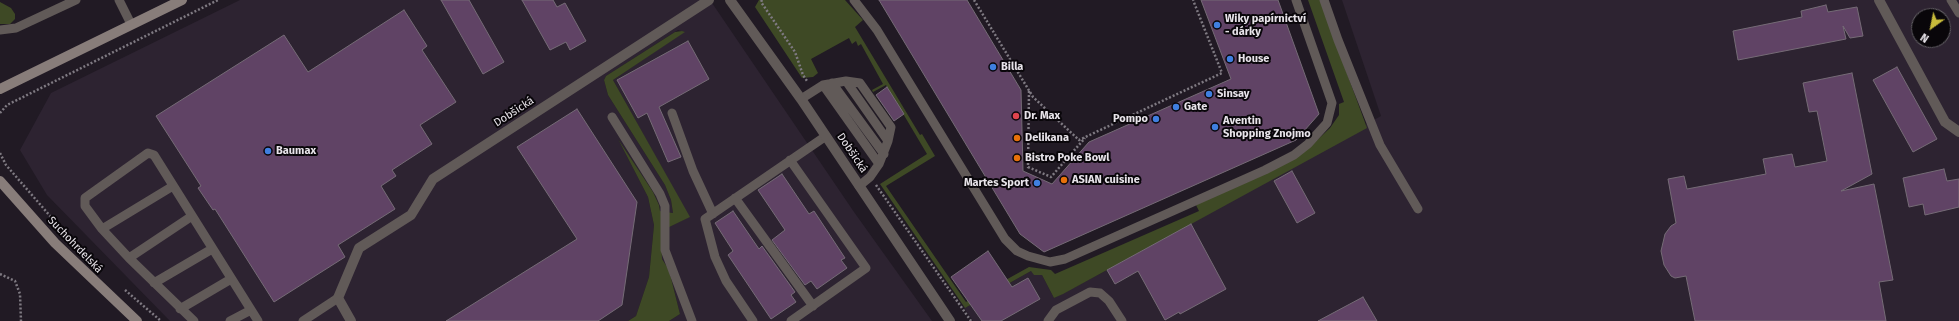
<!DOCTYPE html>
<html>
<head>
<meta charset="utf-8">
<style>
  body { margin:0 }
  #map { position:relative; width:1959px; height:321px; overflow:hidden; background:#211a24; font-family:"Fira Sans",sans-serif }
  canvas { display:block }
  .north { position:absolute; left:1911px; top:8px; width:40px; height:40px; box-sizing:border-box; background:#09060a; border:1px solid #625f64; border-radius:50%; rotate:213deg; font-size:11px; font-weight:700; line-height:16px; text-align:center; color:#e8e4ea }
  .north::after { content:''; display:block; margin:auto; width:14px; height:18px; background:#c8bb3b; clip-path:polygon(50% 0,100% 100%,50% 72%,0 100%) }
</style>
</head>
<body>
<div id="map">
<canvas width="1959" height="321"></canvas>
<div class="north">N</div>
</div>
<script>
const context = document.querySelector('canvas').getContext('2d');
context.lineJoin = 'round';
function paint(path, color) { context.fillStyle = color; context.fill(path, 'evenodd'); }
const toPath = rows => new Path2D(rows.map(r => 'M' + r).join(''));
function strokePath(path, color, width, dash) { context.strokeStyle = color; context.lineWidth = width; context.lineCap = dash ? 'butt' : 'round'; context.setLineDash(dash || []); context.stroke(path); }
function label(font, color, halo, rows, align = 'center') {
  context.font = font + ' "Fira Sans",sans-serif'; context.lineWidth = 4; context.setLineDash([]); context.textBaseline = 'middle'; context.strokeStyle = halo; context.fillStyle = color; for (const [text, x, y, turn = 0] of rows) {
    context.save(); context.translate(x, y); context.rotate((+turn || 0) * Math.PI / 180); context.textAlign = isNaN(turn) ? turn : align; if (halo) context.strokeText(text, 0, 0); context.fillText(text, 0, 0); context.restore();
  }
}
paint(toPath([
  [240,0,710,0,854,212,932,321,669,321,680,314,669,270,662,259,661,231,689,217,613,80,684,32,678,30,606,76,604,80,608,95,665,185,671,200,673,213,660,211,659,205,653,192,618,139,648,197,654,225,649,277,636,316,628,321,170,321,47,195,20,150,51,93],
  [1342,0,1959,0,1959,321,973,321,962,305,965,308,1031,271,1042,275,1054,298,1107,270,1381,116],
  [1919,16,1943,16,1943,40,1919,40]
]), '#2d2331');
paint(toPath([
  [759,0,845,0,863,20,855,27,920,135,922,134,935,156,886,186,966,302,1029,267,1051,270,1055,274,1199,211,1196,205,1310,147,1330,128,1339,115,1339,104,1344,102,1308,0,1320,0,1367,128,1063,294,1054,298,1042,275,1034,275,1031,271,965,308,880,184,927,154,886,85,873,92,872,90,883,84,861,44,858,46,856,41,852,44,849,38,811,59,818,73,813,77,802,78,755,7],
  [0,2,11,8,15,14,15,19,10,24,0,24],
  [682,31,685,32,613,80,690,217,661,231,662,259,669,270,680,314,669,321,628,321,636,316,649,277,654,225,648,197,618,139,653,192,659,205,660,211,673,213,671,200,665,185,608,95,604,80,606,76,675,32]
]), '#3e4925');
const building = toPath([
  [441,0,469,0,504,62,483,74,441,0],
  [522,0,553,0,557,7,565,3,586,41,570,50,566,42,550,50,522,0],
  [879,0,967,0,1021,90,1023,171,1052,184,1089,142,1231,79,1201,0,1278,0,1319,114,1296,140,1044,252,1020,234,879,0],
  [1826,5,1828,12,1857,7,1863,36,1850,38,1843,26,1846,39,1738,60,1733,31,1802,17,1801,11,1826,5],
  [404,10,427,46,422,50,456,102,420,125,432,144,392,170,396,176,381,186,395,209,338,245,345,257,274,302,215,209,213,210,198,188,201,186,156,116,284,35,308,72,404,10],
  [688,41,709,79,659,107,681,157,668,162,647,113,638,118,617,80,688,41],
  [1897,67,1937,139,1913,152,1873,80,1897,67],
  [1852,73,1872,174,1841,191,1874,184,1893,280,1879,282,1886,321,1695,321,1686,276,1675,278,1671,276,1664,265,1661,251,1665,234,1671,226,1676,223,1668,179,1684,176,1687,189,1766,174,1763,159,1792,154,1795,167,1827,161,1817,111,1809,112,1803,83,1852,73],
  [887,87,904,114,894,121,876,95,887,87],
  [577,109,637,202,622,305,598,321,446,321,577,239,517,147,577,109],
  [1944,169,1947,181,1959,179,1959,207,1925,215,1923,204,1909,207,1903,178,1944,169],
  [1292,171,1315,213,1297,223,1274,181,1292,171],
  [782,174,809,214,814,211,845,258,841,260,847,268,817,289,811,281,805,285,772,240,785,230,758,190,782,174],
  [733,211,759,249,762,246,795,292,791,295,796,302,771,319,728,255,733,251,715,223,733,211],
  [1191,224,1226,289,1180,314,1179,312,1165,320,1138,271,1115,284,1107,270,1191,224],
  [988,251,1012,287,1028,278,1040,299,1001,321,982,321,951,277,988,251],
  [1363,297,1377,321,1318,321,1363,297]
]);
paint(building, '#604365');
strokePath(building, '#756b76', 1);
strokePath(toPath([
  [762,0,761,2,795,52,803,75,807,81],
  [974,0,1033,97,1079,140,1222,73,1193,0],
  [1029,91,1028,167,1051,177,1085,138],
  [0,113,7,105,218,0],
  [849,145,858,158],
  [0,153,6,165,57,224,88,255],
  [876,185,971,321],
  [0,274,15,281,20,294,21,321],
  [125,290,161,321]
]), '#7f7a82', 2.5, [2, 2]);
strokePath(toPath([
  [119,0,131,24],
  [854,0,877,30,1005,239,1017,251,1028,256,1050,262,1065,259,1265,170,1294,155,1308,144,1327,123,1332,103,1296,0],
  [1324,0,1338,40,1380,145,1418,209],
  [1951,0,1959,13],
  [0,30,16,28,76,0],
  [846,81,860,83,891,127,888,141],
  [832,83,884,154],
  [823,85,879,164],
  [801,99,823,85,846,81,888,141,879,164,870,177,859,186],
  [672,113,693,171,713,214],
  [612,117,660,194,665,206,665,250,692,321],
  [790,160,866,268,791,321],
  [735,198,813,306],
  [102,229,173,186],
  [129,258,192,216],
  [154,283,212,249],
  [180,309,231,279],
  [194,321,129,258,102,229,85,206,85,198,148,153,154,155,258,321],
  [230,321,251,310],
  [303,321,338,298],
  [753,321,726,281,715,257,705,219,826,136],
  [1048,321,1056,310,1090,292,1100,293,1109,301,1122,321]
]), '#615a58', 9);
strokePath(toPath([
  [730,0,801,99,950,321],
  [1879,0,1945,122,1959,132],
  [351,321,338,298,359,248,411,215,433,179,709,0]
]), '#615a58', 10);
strokePath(toPath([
  [0,89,182,0],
  [0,181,55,243,137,321]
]), '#887d7a', 10);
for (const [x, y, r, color] of [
  [1217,25,4,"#3f7fe0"],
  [1230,59,4,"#3f7fe0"],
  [993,67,4,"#3f7fe0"],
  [1209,94,4,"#3f7fe0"],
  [1176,107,4,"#3f7fe0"],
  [1016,116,4,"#e0444e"],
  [1156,119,4,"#3f7fe0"],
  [1215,127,4,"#3f7fe0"],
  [1017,138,4,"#e8710a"],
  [268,151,4,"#3f7fe0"],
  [1017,158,4,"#e8710a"],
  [1064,180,4,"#e8710a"],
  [1037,183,4,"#3f7fe0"]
]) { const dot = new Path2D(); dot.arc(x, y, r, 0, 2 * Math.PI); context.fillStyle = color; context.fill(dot); strokePath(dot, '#09060a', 1.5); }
label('bold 11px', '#e8e4ea', '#09060a', [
  ["Wiky papírnictví",1225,19],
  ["- dárky",1225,32],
  ["House",1238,59],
  ["Billa",1001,67],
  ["Sinsay",1217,94],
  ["Gate",1184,107],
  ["Dr. Max",1024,116],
  ["Pompo",1148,119,"right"],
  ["Aventin",1223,121],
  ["Shopping Znojmo",1223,134],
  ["Delikana",1025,138],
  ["Baumax",276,151],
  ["Bistro Poke Bowl",1025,158],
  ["ASIAN cuisine",1072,180],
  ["Martes Sport",1029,183,"right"]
], 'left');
label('11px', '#e8e4ea', '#09060a', [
  ["Dobšická",514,112,-33],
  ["Dobšická",852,153,56],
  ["Suchohrdelská",75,245,46]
]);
</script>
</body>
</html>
